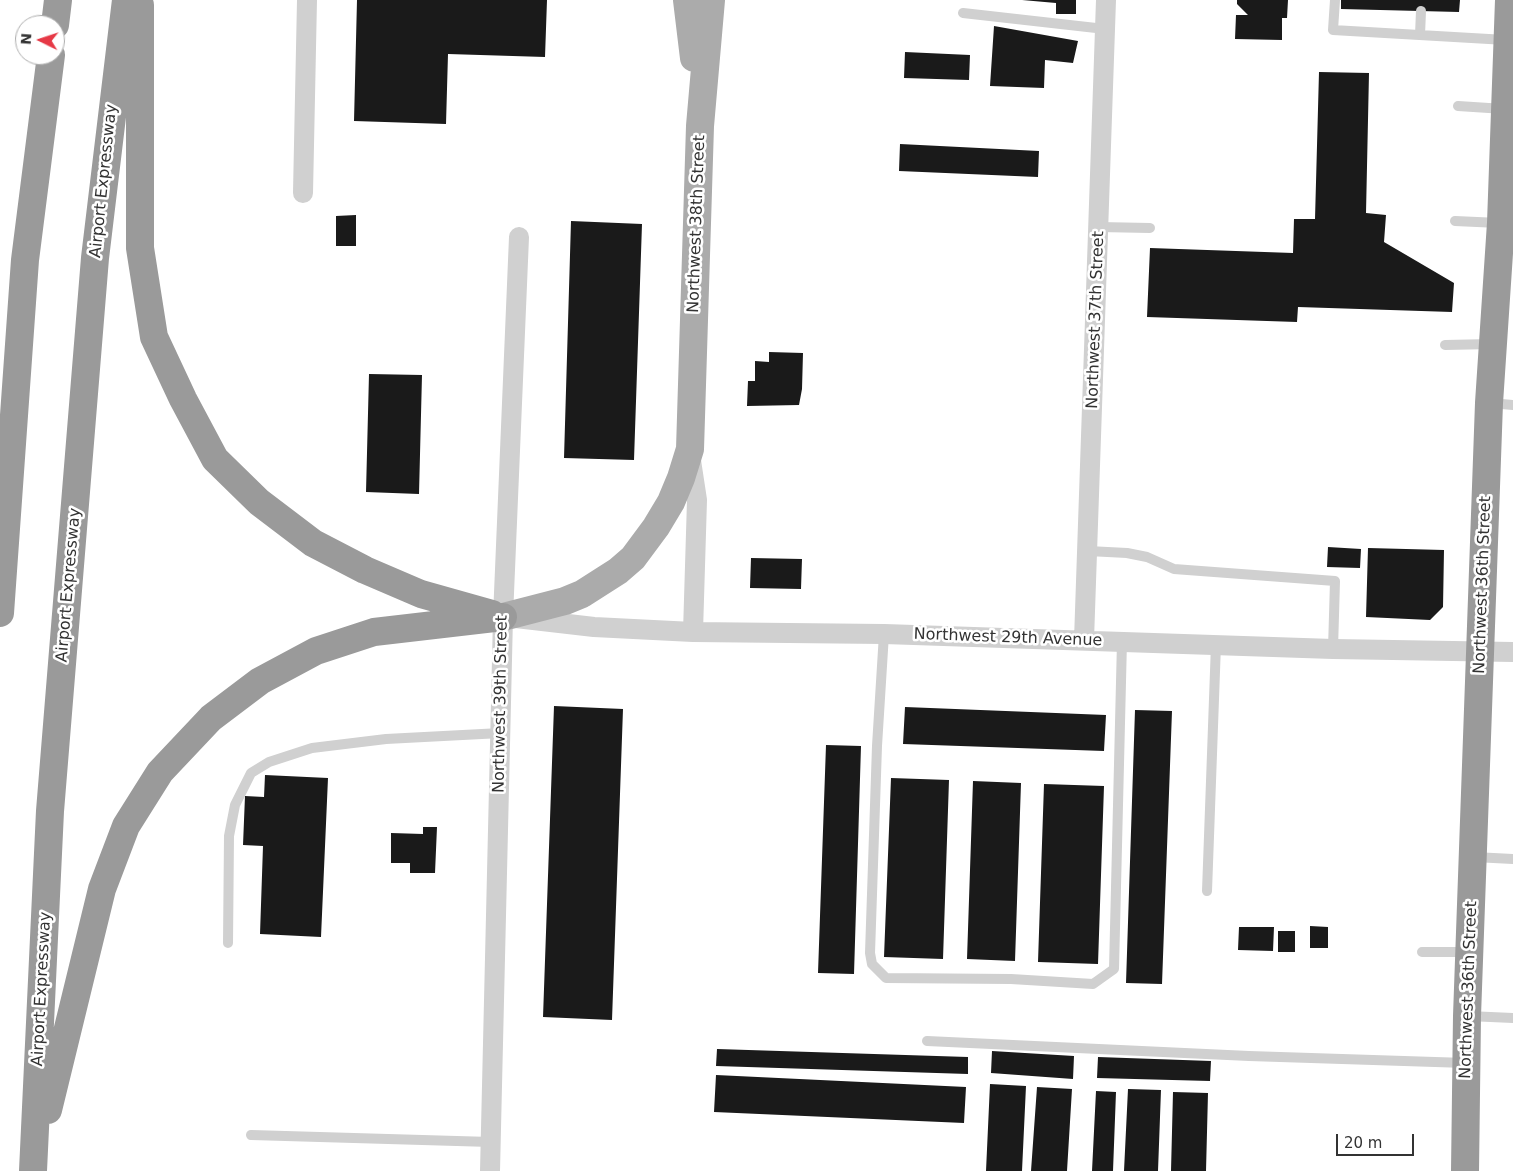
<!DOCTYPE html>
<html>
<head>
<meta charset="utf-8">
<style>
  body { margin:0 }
  #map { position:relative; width:1513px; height:1171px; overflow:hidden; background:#fff; font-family:"DejaVu Sans",sans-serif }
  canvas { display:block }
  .north { position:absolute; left:15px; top:15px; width:50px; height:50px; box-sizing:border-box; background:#fff; border:1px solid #adadad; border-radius:50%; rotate:274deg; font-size:14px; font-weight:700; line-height:20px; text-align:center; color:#333 }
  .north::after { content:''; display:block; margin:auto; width:18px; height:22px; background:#e63946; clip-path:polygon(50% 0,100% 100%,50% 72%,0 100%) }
  .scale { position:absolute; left:1336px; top:1134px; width:78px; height:22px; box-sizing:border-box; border:2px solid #333; border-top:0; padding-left:6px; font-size:15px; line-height:18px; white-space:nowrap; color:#333; -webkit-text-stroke:4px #fff; paint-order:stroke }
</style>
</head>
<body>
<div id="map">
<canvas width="1513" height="1171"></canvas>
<div class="north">N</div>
<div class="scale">20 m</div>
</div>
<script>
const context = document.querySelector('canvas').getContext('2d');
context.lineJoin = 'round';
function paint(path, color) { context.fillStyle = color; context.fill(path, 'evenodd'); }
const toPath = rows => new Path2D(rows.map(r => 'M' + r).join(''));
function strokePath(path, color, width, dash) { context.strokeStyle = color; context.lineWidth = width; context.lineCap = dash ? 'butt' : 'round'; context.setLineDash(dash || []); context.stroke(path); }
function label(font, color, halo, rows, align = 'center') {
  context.font = font + ' "DejaVu Sans",sans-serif'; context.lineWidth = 5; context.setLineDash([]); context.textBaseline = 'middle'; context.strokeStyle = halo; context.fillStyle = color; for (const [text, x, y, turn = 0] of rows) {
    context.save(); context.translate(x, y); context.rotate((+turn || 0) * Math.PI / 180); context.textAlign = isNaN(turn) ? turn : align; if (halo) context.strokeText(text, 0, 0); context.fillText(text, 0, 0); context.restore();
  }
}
paint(toPath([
  [357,0,547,0,545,57,448,54,446,124,354,121],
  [1022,0,1076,0,1076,14,1056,14,1056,3],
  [1237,0,1288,0,1287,18,1282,18,1282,40,1235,39,1236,15,1248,15,1237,4],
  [1341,0,1460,0,1459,12,1341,9],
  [994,26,1078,41,1073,63,1045,60,1044,88,990,86],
  [905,52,970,55,969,80,904,78],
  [1319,72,1369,73,1366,213,1386,215,1384,242,1454,283,1452,312,1298,307,1297,322,1147,317,1150,248,1293,253,1294,219,1315,219],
  [900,144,1039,151,1038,177,899,171],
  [356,215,356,246,336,246,336,216],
  [571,221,642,224,634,460,564,458],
  [769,352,803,353,802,389,799,405,747,406,748,381,755,381,755,361,769,362],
  [369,374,422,375,419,494,366,492],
  [1328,547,1361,549,1360,568,1327,567],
  [1368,548,1444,550,1443,607,1430,620,1366,617],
  [751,558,802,559,801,589,750,588],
  [554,706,623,709,612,1020,543,1017],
  [905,707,1106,715,1104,751,903,744],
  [1135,710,1172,711,1162,984,1126,983],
  [826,745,861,746,854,974,818,973],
  [265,775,328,778,321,937,260,934,263,846,243,845,245,796,264,797],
  [891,778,949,780,943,959,884,957],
  [973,781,1021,783,1015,961,967,959],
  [1044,784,1104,786,1098,964,1038,962],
  [423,827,437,827,435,873,410,873,410,863,391,863,391,833,423,834],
  [1310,926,1328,927,1328,948,1310,948],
  [1239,927,1274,927,1273,951,1238,950],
  [1278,931,1295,931,1295,952,1278,952],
  [717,1049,968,1057,968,1074,716,1066],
  [992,1051,1074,1056,1073,1079,991,1073],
  [1098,1057,1211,1061,1210,1081,1097,1078],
  [716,1075,966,1087,964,1123,714,1112],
  [990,1084,1026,1086,1022,1171,986,1171],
  [1037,1087,1072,1089,1067,1171,1031,1171],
  [1128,1089,1161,1090,1158,1171,1124,1171],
  [1096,1091,1116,1092,1113,1171,1092,1171],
  [1173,1092,1208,1093,1206,1171,1171,1171]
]), '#1a1a1a');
strokePath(toPath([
  [1335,0,1333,30,1506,40],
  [963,13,1105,29],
  [1420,35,1421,11],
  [1458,106,1504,109],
  [1455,221,1499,223],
  [1099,227,1150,228],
  [1445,345,1492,344],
  [1490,403,1513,405],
  [1088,551,1127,553,1147,557,1174,569,1335,581,1333,649],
  [884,634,877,746,870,953,872,964,886,978,1011,979,1093,984,1114,969,1122,641],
  [1474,857,1513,859],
  [1207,891,1216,644],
  [228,943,229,836,235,805,251,773,269,762,312,748,386,739,501,733],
  [1422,952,1469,952],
  [1468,1016,1513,1018],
  [927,1041,1249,1056,1466,1063],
  [251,1135,491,1142]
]), '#d0d0d0', 10);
strokePath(toPath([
  [303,193,307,0],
  [690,454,697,500,693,632],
  [516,618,594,627,693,632,884,634,1333,649,1513,652],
  [1084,640,1106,0],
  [490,1171,503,617,519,237]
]), '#d0d0d0', 20);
strokePath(toPath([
  [687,0,694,58],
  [503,617,565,601,582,594,618,571,633,558,656,527,671,502,681,478,690,449,700,126,711,0]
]), '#ababab', 28);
strokePath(toPath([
  [140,5,140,248,154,337,183,399,215,459,259,502,313,543,365,570,421,594,492,614],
  [55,25,58,0],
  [0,613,25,260,51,55],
  [48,1110,102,889,126,826,160,772,211,718,260,681,316,651,374,632,503,617],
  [33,1171,50,811,95,258,126,0],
  [1465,1171,1467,1016,1489,403,1501,223,1509,0]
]), '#9a9a9a', 28);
label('16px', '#333', '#fff', [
  ["Airport Expressway",104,181,-84],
  ["Northwest 38th Street",697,224,-88],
  ["Northwest 37th Street",1096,320,-88],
  ["Airport Expressway",69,585,-85],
  ["Northwest 36th Street",1483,585,-88],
  ["Northwest 29th Avenue",1008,638,2],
  ["Northwest 39th Street",501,704,-89],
  ["Airport Expressway",42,989,-87],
  ["Northwest 36th Street",1469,990,-88]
]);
</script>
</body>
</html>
